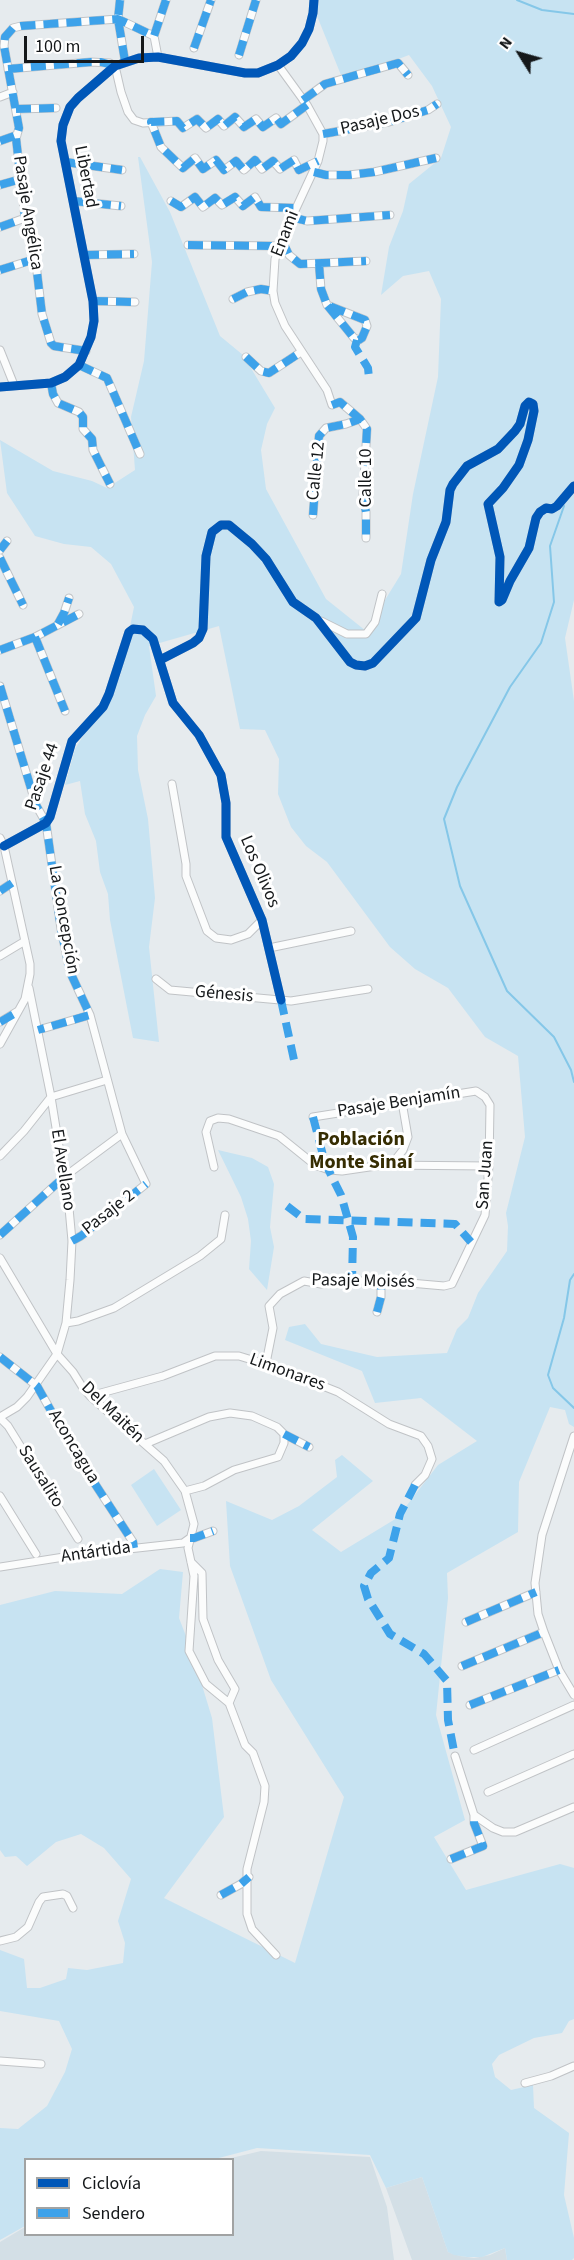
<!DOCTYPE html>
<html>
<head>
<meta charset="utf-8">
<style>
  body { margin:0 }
  #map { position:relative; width:574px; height:2260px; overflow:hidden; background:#e6ebee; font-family:"Source Sans 3",sans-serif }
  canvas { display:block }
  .legend { position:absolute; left:24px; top:2158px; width:210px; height:78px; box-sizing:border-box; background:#fff; border:2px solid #a1a3a3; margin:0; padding:8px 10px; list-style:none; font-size:18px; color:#15181a }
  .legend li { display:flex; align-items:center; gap:12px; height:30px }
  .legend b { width:30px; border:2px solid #a1a3a3 }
  .north { position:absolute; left:490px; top:24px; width:60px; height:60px; -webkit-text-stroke:4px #fff; paint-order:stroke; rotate:307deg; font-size:16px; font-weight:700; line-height:24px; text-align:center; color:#15181a }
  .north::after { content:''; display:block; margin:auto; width:21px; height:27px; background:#15181a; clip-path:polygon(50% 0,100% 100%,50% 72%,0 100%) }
  .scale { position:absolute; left:24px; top:36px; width:120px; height:27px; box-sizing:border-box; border:3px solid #15181a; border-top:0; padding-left:8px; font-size:18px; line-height:21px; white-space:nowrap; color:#15181a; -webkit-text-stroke:4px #fff; paint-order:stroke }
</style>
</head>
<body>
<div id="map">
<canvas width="574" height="2260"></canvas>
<ul class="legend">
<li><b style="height:8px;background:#0057b8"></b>Ciclovía</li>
<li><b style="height:8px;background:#3da2ea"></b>Sendero</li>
</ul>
<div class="north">N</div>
<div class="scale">100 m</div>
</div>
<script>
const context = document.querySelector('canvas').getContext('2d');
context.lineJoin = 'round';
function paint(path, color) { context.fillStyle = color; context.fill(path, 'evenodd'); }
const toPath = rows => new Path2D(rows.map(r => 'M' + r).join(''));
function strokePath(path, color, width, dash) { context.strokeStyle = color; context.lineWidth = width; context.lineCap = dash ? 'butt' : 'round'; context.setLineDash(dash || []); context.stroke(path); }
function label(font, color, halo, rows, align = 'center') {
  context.font = font + ' "Source Sans 3",sans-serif'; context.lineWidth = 6; context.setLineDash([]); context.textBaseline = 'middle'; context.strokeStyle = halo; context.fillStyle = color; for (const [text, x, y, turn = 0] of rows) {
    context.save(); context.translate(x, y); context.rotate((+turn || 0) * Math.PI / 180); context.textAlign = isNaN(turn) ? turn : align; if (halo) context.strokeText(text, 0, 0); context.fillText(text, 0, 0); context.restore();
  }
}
paint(toPath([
  [261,2151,370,2157,387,2207,394,2260,0,2260,0,2242,25,2227,26,2234,232,2234,232,2160,227,2159],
  [422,2177,448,2252,460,2256,474,2258,490,2255,505,2248,507,2260,412,2260,386,2188]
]), '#d3dfe6');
paint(toPath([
  [313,0,574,0,574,600,565,638,574,701,574,1427,569,1424,565,1410,550,1407,519,1482,518,1532,447,1573,448,1598,436,1715,465,1820,434,1837,466,1890,560,1864,574,1868,574,2019,569,2021,562,2033,534,2038,499,2055,492,2064,495,2077,511,2090,533,2085,534,2108,569,2133,564,2195,574,2238,574,2258,572,2260,507,2260,505,2248,482,2257,467,2257,454,2255,448,2252,422,2177,386,2188,370,2155,257,2148,215,2159,26,2160,25,2226,0,2240,0,2128,18,2129,47,2106,65,2072,72,2049,59,2021,0,2011,0,1950,24,1959,27,1988,40,1988,66,1979,68,1968,87,1970,123,1963,125,1943,118,1921,131,1879,104,1848,81,1834,56,1842,27,1866,16,1856,5,1857,0,1850,0,1605,55,1591,122,1594,160,1569,183,1572,179,1618,191,1649,212,1718,224,1817,164,1898,295,1963,344,1797,271,1680,230,1566,226,1501,272,1520,299,1506,337,1477,335,1460,342,1455,373,1481,312,1530,341,1552,397,1518,438,1465,477,1441,421,1398,375,1403,362,1371,285,1340,289,1327,305,1324,321,1344,377,1357,447,1353,457,1329,468,1318,478,1293,507,1251,508,1226,506,1213,525,1137,518,1056,485,1037,448,988,415,969,390,947,327,862,306,846,291,827,278,794,279,759,265,730,240,729,219,626,149,646,156,696,145,715,137,736,138,770,148,819,155,898,149,947,159,1042,133,1038,110,920,108,894,100,872,96,841,85,814,80,781,65,785,75,749,120,676,134,607,111,564,91,547,64,544,35,536,7,493,0,440,53,471,92,481,107,488,135,470,131,417,144,361,152,262,138,157,140,157,170,212,220,336,243,355,275,408,267,424,261,450,266,489,326,599,366,631,401,574,413,494,438,377,441,299,429,271,403,276,381,295,389,247,403,211,409,184,441,158,451,127,432,86,409,55,343,80,315,11],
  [218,1150,252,1158,268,1167,274,1184,270,1227,274,1247,267,1290,249,1269,251,1241,248,1219,241,1197],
  [154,1469,181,1510,157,1526,131,1485]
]), '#c7e3f2');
strokePath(toPath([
  [517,0,542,10,574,14],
  [564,506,550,546,554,602,541,643,510,687,457,787,444,819,460,886,507,991,554,1037,571,1070,574,1082],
  [574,1274,570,1280,564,1318,548,1375,553,1388,574,1408]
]), '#85c7e8', 2);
const minor = toPath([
  [120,0,118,19,125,61],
  [154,36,158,57],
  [194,48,211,0],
  [239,55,256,0],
  [278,65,307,105,323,134,323,141,318,161,286,230,275,259,273,291,275,303,285,326,327,390,332,405,340,402,360,419,367,429,363,495,366,512,366,538],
  [8,69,91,62,110,63,115,66,121,92,128,112,134,120,143,123,177,121,183,128,197,119,206,128,218,119,224,126,235,117,244,127,256,119,263,127,276,118,281,124,307,105],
  [0,97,13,92],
  [303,100,325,84,398,63,408,75],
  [16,109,56,108],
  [151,122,161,147,183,168,195,158,203,169,216,160,224,170,236,161,244,170,255,160,262,169,273,161,280,169,294,160,299,170,318,161],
  [323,134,389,122,428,110,437,104],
  [0,141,17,135],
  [65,162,122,170],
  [314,172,326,175,349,175,374,172,436,158],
  [0,185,21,179],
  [73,201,121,206],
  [171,201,181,207,195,197,203,207,215,198,222,205,235,197,243,206,255,197,261,207,296,208],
  [291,217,307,221,390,215],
  [0,227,25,218],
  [282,241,289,255,300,264,366,261],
  [188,245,280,246],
  [84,255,134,254],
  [319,264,321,289,327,305,365,320,367,326,362,338,359,340,354,338,327,305],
  [0,270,35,259],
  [233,299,247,292,261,289,273,291],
  [93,301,135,302],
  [0,350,14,385],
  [86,351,54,346,51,343,42,314,34,247,25,218,16,138,19,128,4,46,5,37,13,28,21,26,118,19,154,36,166,0],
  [246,357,261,371,269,373,301,352],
  [79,365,107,378,140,454],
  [51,383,53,394,58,403,79,412,83,417,83,429,92,439,93,450,110,484],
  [0,387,51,383,65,377,79,365,91,337,94,321,93,301,61,141,63,125,70,107,78,98,115,66,139,58,158,57,245,73,258,73,278,65,291,56,302,43,309,29,313,13,314,0],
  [313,515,319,436,326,428,346,424,360,419],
  [0,550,7,541],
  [0,558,23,605],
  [321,621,347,634,366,634,375,622,382,594],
  [58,624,64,613,69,598],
  [35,637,65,711],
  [0,650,35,637,79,614],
  [160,660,193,643,199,638,203,629,206,556,212,532,221,525,229,525,252,544,266,559,293,602,316,618,350,662,356,665,365,666,373,663,416,618,431,560,446,522,450,490,453,484,467,466,498,449,515,431,520,424,525,406,529,402,533,404,534,411,528,440,519,465,503,488,488,504,500,557,499,602,502,600,510,581,529,548,536,518,540,512,546,508,552,509,557,506,574,486],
  [0,686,36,805,46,823,61,929,70,972,90,1015,122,1134,146,1184,81,1236,72,1241],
  [172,784,186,864,186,876,207,931,216,938,231,940,248,934,262,920],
  [0,838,4,846,30,964,30,974,25,999,0,1044],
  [4,846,46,823,50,817,72,741,103,707,109,694,129,632,133,629,143,630,153,639,173,703,199,735,221,775,226,803,226,837,262,920,281,1000],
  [0,891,12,883],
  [269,948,351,931],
  [0,956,25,941],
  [156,979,170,990,291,1001,368,989],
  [0,1022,18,1011],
  [38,1030,90,1015],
  [0,1156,24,1131,51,1097,107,1080],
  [391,1165,403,1150,408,1137,402,1102],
  [214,1167,206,1132,210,1121,218,1118,229,1119,279,1136,315,1165,329,1170,342,1171,383,1165,489,1166],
  [0,1235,64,1177,122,1134],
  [0,1258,57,1354,73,1372,83,1388,90,1396,164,1461,185,1491,194,1524,188,1548,194,1576,189,1651,206,1684,229,1703],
  [377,1312,381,1297,381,1280],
  [66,1323,78,1321,114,1308,200,1256,221,1239,225,1215],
  [0,1357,37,1386,76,1455,133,1542,134,1548],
  [266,1363,273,1328,269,1306,280,1294,304,1281,321,1284,376,1280,444,1286,452,1284,485,1215,489,1166,490,1105,485,1097,476,1091,313,1117],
  [90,1396,163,1376,215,1356,239,1356,275,1367,338,1392,389,1424,421,1436,428,1446,432,1459,425,1475,415,1485],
  [0,1417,17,1407,27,1397,57,1354,66,1323,70,1280,72,1241,69,1208,51,1097,29,988],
  [0,1418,8,1426,78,1539],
  [284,1434,309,1447],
  [574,1436,542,1535,535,1583,538,1614,544,1632,559,1670,574,1695],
  [145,1444,209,1417,230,1413,252,1416,277,1427,284,1434,284,1443,278,1457,234,1470,204,1486,185,1491],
  [0,1496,36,1554],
  [191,1562,202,1573,203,1619,218,1660,235,1689,229,1703,245,1745,253,1753,265,1786,264,1802,247,1869,247,1914,252,1929,276,1955],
  [0,1567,83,1554,183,1543,190,1538,194,1538,213,1531],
  [466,1622,536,1592],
  [462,1666,544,1632],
  [470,1705,559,1670],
  [474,1750,574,1705],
  [455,1756,474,1815,493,1828,503,1832,515,1832,574,1807],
  [488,1792,574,1754],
  [451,1859,483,1846,474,1823,474,1815],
  [221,1895,241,1884,249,1877],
  [0,1941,16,1937,28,1927,39,1902,43,1897,63,1894,67,1896,73,1908],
  [0,2061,41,2064],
  [525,2083,551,2076,574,2066]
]);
strokePath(minor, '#c0c3c6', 9);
strokePath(minor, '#fbfcfc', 7);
strokePath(toPath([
  [120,0,118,19,125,61],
  [194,48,211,0],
  [239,55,256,0],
  [8,69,91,62,101,62,115,66],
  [303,100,325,84,398,63,408,75],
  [307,105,281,124,276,118,263,127,256,119,244,127,235,117,224,126,218,119,206,128,197,119,183,128,177,121,151,122,161,147,183,168,195,158,203,169,216,160,224,170,236,161,244,170,255,160,262,169,273,161,280,169,294,160,299,170,318,161],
  [16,109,56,108],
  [323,134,389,122,428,110,437,104],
  [0,141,17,135],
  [65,162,122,170],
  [314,172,326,175,349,175,374,172,436,158],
  [0,185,21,179],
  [73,201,121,206],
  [171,201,181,207,195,197,203,207,215,198,222,205,235,197,243,206,255,197,261,207,296,208],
  [291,217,307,221,390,215],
  [0,227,25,218],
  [282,240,289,255,300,264,366,261],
  [188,245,280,246],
  [84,255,134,254],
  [319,264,321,289,327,305,365,320,367,326,362,338,359,340,354,338,327,305],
  [0,270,35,259],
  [233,299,247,292,261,289,273,291],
  [93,301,135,302],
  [357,340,355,347,368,368,369,378],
  [86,351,54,346,51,343,42,314,34,247,25,218,16,138,19,128,4,46,5,37,13,28,21,26,118,19,154,36,166,0],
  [246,357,261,371,269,373,301,352],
  [79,365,107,378,140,454],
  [51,383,53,394,58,403,79,412,83,417,83,429,92,439,93,450,110,484],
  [332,405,340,402,360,419,367,429,363,495,366,512,366,538],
  [313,515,319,436,326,428,346,424,360,419],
  [0,550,7,541],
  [0,558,23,605],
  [58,624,64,613,69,598],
  [35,637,65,711],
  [0,650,35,637,79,614],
  [0,686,36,805,46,823,61,929,70,972,90,1015,38,1030],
  [0,891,12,883],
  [281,1000,294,1060],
  [0,1022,19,1011],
  [313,1117,325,1163,341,1195,353,1237,352,1281],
  [287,1206,304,1219,455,1224,471,1242],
  [0,1235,64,1177],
  [72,1241,81,1236,146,1184],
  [377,1312,381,1297,381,1280],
  [0,1357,37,1386,76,1455,133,1542,134,1548],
  [284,1434,309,1447],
  [415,1485,400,1514,389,1558,371,1573,364,1586,368,1599,390,1634,424,1654,447,1681,448,1720,455,1756],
  [190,1538,194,1538,213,1531],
  [466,1622,536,1592],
  [462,1666,544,1632],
  [470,1705,559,1670],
  [451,1859,483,1846,474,1823,474,1815],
  [221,1895,241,1884,249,1877]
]), '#3da2ea', 8, [15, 8]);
strokePath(toPath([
  [0,387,51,383,65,377,79,365,91,337,94,321,93,301,61,141,63,125,70,107,78,98,115,66,139,58,158,57,245,73,258,73,278,65,291,56,302,43,309,29,313,13,314,0],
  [160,660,193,643,199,638,203,629,206,556,212,532,221,525,229,525,252,544,266,559,293,602,316,618,350,662,356,665,365,666,373,663,416,618,431,560,446,522,450,490,453,484,467,466,498,449,515,431,520,424,525,406,529,402,533,404,534,411,528,440,519,465,503,488,488,504,500,557,499,602,502,600,510,581,529,548,536,518,540,512,546,508,552,509,557,506,574,486],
  [4,846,46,823,50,817,72,741,103,707,109,694,129,632,133,629,143,630,153,639,173,703,199,735,221,775,226,803,226,837,262,920,281,1000]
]), '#0057b8', 9);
label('18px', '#15181a', '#fff', [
  ["Pasaje Dos",380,121,-13],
  ["Libertad",85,177,79],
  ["Pasaje Angélica",27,213,81],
  ["Enami",286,234,-69],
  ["Calle 12",317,471,-84],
  ["Calle 10",367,478,-90],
  ["Pasaje 44",43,777,-71],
  ["Los Olivos",259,872,67],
  ["La Concepción",63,920,80],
  ["Génesis",224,995,5],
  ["Pasaje Benjamín",399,1103,-9],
  ["El Avellano",62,1170,81],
  ["San Juan",486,1175,-86],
  ["Pasaje 2",109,1213,-38],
  ["Pasaje Moisés",363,1282,1],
  ["Limonares",287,1373,20],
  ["Del Maitén",112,1413,44],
  ["Aconcagua",73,1447,59],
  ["Sausalito",40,1477,58],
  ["Antártida",96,1553,-8]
]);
label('bold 20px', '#362d02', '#fff', [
  ["Población",361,1141],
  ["Monte Sinaí",361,1164]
]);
</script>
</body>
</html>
